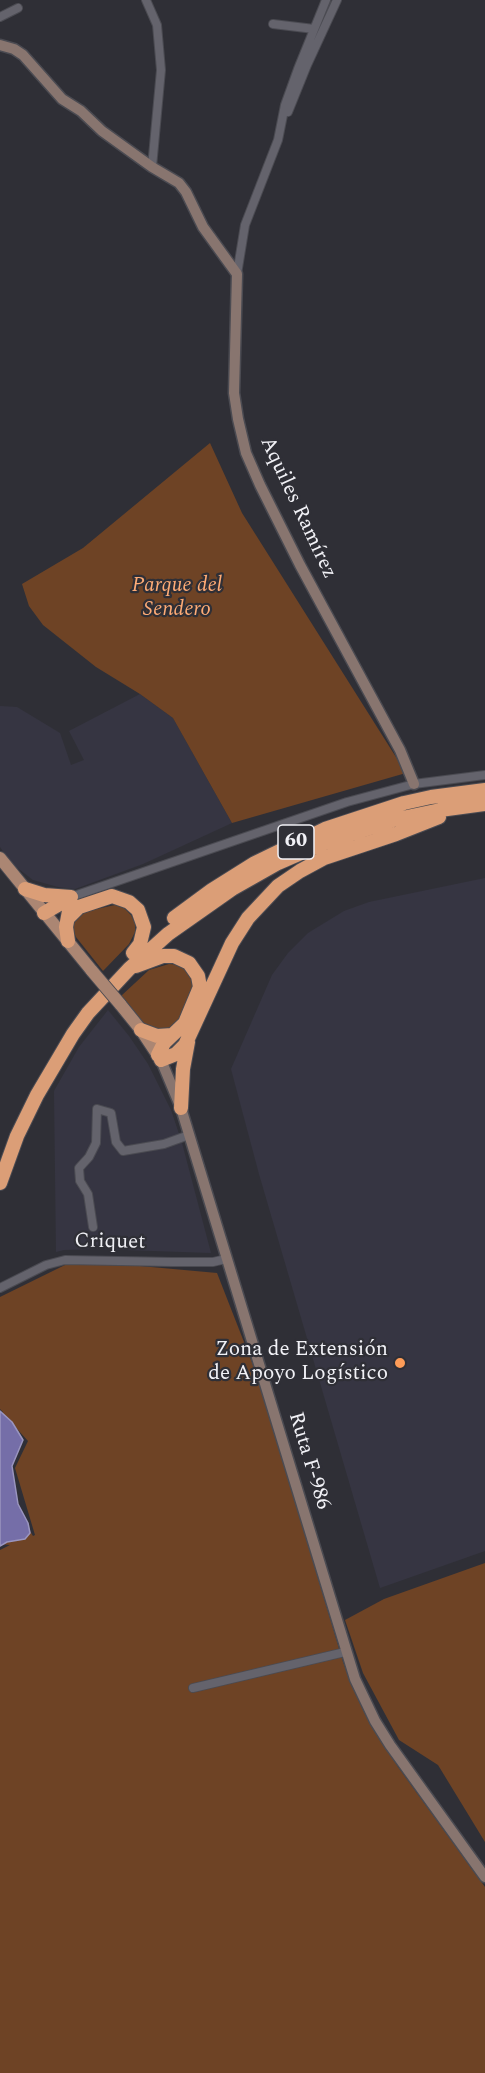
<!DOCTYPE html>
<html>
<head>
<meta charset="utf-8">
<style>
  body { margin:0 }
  canvas { display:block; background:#2f2f36 }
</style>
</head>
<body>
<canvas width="485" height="2073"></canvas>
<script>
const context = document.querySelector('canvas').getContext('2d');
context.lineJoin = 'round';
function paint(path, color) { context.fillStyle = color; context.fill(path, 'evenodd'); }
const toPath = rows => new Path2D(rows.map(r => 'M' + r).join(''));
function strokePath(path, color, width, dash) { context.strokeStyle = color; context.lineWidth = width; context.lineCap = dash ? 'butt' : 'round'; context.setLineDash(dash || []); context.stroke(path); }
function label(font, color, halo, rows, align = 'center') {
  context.font = font + ' Spectral,serif'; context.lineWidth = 4.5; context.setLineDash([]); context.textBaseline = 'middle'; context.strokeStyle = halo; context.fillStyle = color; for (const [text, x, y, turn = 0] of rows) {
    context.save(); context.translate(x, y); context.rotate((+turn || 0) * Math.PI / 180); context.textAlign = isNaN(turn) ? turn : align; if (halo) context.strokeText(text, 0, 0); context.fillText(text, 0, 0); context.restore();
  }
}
paint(toPath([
  [140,694,173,718,232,823,143,864,75,889,58,887,33,880,11,863,0,847,0,706,17,707,60,733,71,765,84,760,69,731],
  [485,878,485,1551,380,1588,259,1174,231,1069,272,975,288,953,308,933,344,911,369,902],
  [108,1010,129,1036,148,1064,171,1110,182,1143,211,1253,95,1249,64,1250,56,1252,54,1091,79,1047]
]), '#363542');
paint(toPath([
  [210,443,242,513,406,773,232,823,173,718,140,694,96,667,43,625,29,606,22,584,83,548],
  [115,905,124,908,131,915,135,923,135,932,129,944,103,971,76,937,73,930,73,923,83,912],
  [169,964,182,965,191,974,194,987,183,1016,176,1024,167,1030,147,1029,121,996,149,970],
  [65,1265,129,1265,217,1273,260,1383,343,1662,353,1688,365,1714,398,1767,485,1887,485,2073,0,2073,0,1550,10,1545,0,1544,0,1416,3,1412,0,1409,0,1297],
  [9,1420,28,1441,15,1468,35,1535,33,1536,21,1516,7,1456],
  [485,1563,485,1842,438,1765,399,1740,363,1673,345,1620,384,1599]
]), '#6e4325');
const water = toPath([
  [0,1411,12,1422,23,1440,12,1466,18,1504,28,1523,30,1533,25,1539,7,1542,0,1546,0,1411]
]);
paint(water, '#756ea8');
strokePath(water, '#9a95bf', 1.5);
const street = toPath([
  [146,0,157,25,161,70,152,167],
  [0,17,18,8],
  [273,24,314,29],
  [288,112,307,65,337,0],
  [237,274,245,225,278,140,285,105,298,69,326,0],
  [71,897,347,802,414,784,485,775],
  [93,1227,88,1194,80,1181,79,1168,89,1157,96,1143,97,1109,111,1113,116,1142,123,1151,164,1144,189,1135],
  [0,1288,46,1265,65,1260,172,1262,213,1262,226,1259],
  [193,1688,345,1652]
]);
const secondary = toPath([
  [0,45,14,49,23,55,62,99,81,111,102,131,152,167,179,183,186,192,203,227,237,274,234,393,238,419,246,453,260,485,300,565,400,750,414,784],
  [161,1060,181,1108,355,1679,375,1721,390,1745,485,1877]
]);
const primary = toPath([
  [0,858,92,971],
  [120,1004,141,1030,161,1060]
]);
const highway = toPath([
  [25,889,44,895,71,897],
  [44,913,70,898],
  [68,918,79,907,112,896,129,902,138,910,144,927,140,944,133,953],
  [174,918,212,890,255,863,325,829,404,803,431,797,485,790],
  [68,941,66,927,69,911],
  [136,966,163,956,174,956,189,963,198,976,200,987,185,1023,164,1043,158,1055],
  [141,1030,157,1036,172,1035],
  [161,1060,176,1054,185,1045,232,943,248,918,278,886,300,871,324,858,396,834,439,817],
  [181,1108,183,1069,188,1042],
  [0,1183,17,1136,37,1095,73,1034,88,1013,129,969,168,934,232,889,278,863,324,843,393,820,440,810,485,804]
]);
strokePath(street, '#4b4b52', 10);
strokePath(secondary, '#4b4b52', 13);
strokePath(primary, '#4b4b52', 14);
strokePath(highway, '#4b4b52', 16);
strokePath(street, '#64636c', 8);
strokePath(secondary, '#88756f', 10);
strokePath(primary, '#ab8673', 12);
strokePath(highway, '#db9e77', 14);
const primaryBridge = toPath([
  [92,971,120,1004]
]);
strokePath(primaryBridge, '#4b4b52', 14, []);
strokePath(primaryBridge, '#ab8673', 12);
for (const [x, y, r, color] of [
  [400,1363,6,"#fe9c58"]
]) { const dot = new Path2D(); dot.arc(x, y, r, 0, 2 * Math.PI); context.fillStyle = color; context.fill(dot); strokePath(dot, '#2f2f36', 2); }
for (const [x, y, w] of [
  [296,842,36]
]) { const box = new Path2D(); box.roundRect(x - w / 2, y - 17, w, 34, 4.5); context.fillStyle = '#2f2f36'; context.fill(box); strokePath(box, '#f1f1f6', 1.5); }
label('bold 20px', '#f1f1f6', null, [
  ["60",296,842]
]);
label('21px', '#f1f1f6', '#2f2f36', [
  ["Aquiles Ramírez",297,508,65],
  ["Criquet",110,1243,1],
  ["Ruta F-986",308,1461,73]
]);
label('italic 21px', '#ffac76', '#2f2f36', [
  ["Parque del",177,587],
  ["Sendero",177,611]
]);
label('21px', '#f1f1f6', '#2f2f36', [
  ["Zona de Extensión",388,1351],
  ["de Apoyo Logístico",388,1375]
], 'right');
</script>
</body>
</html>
